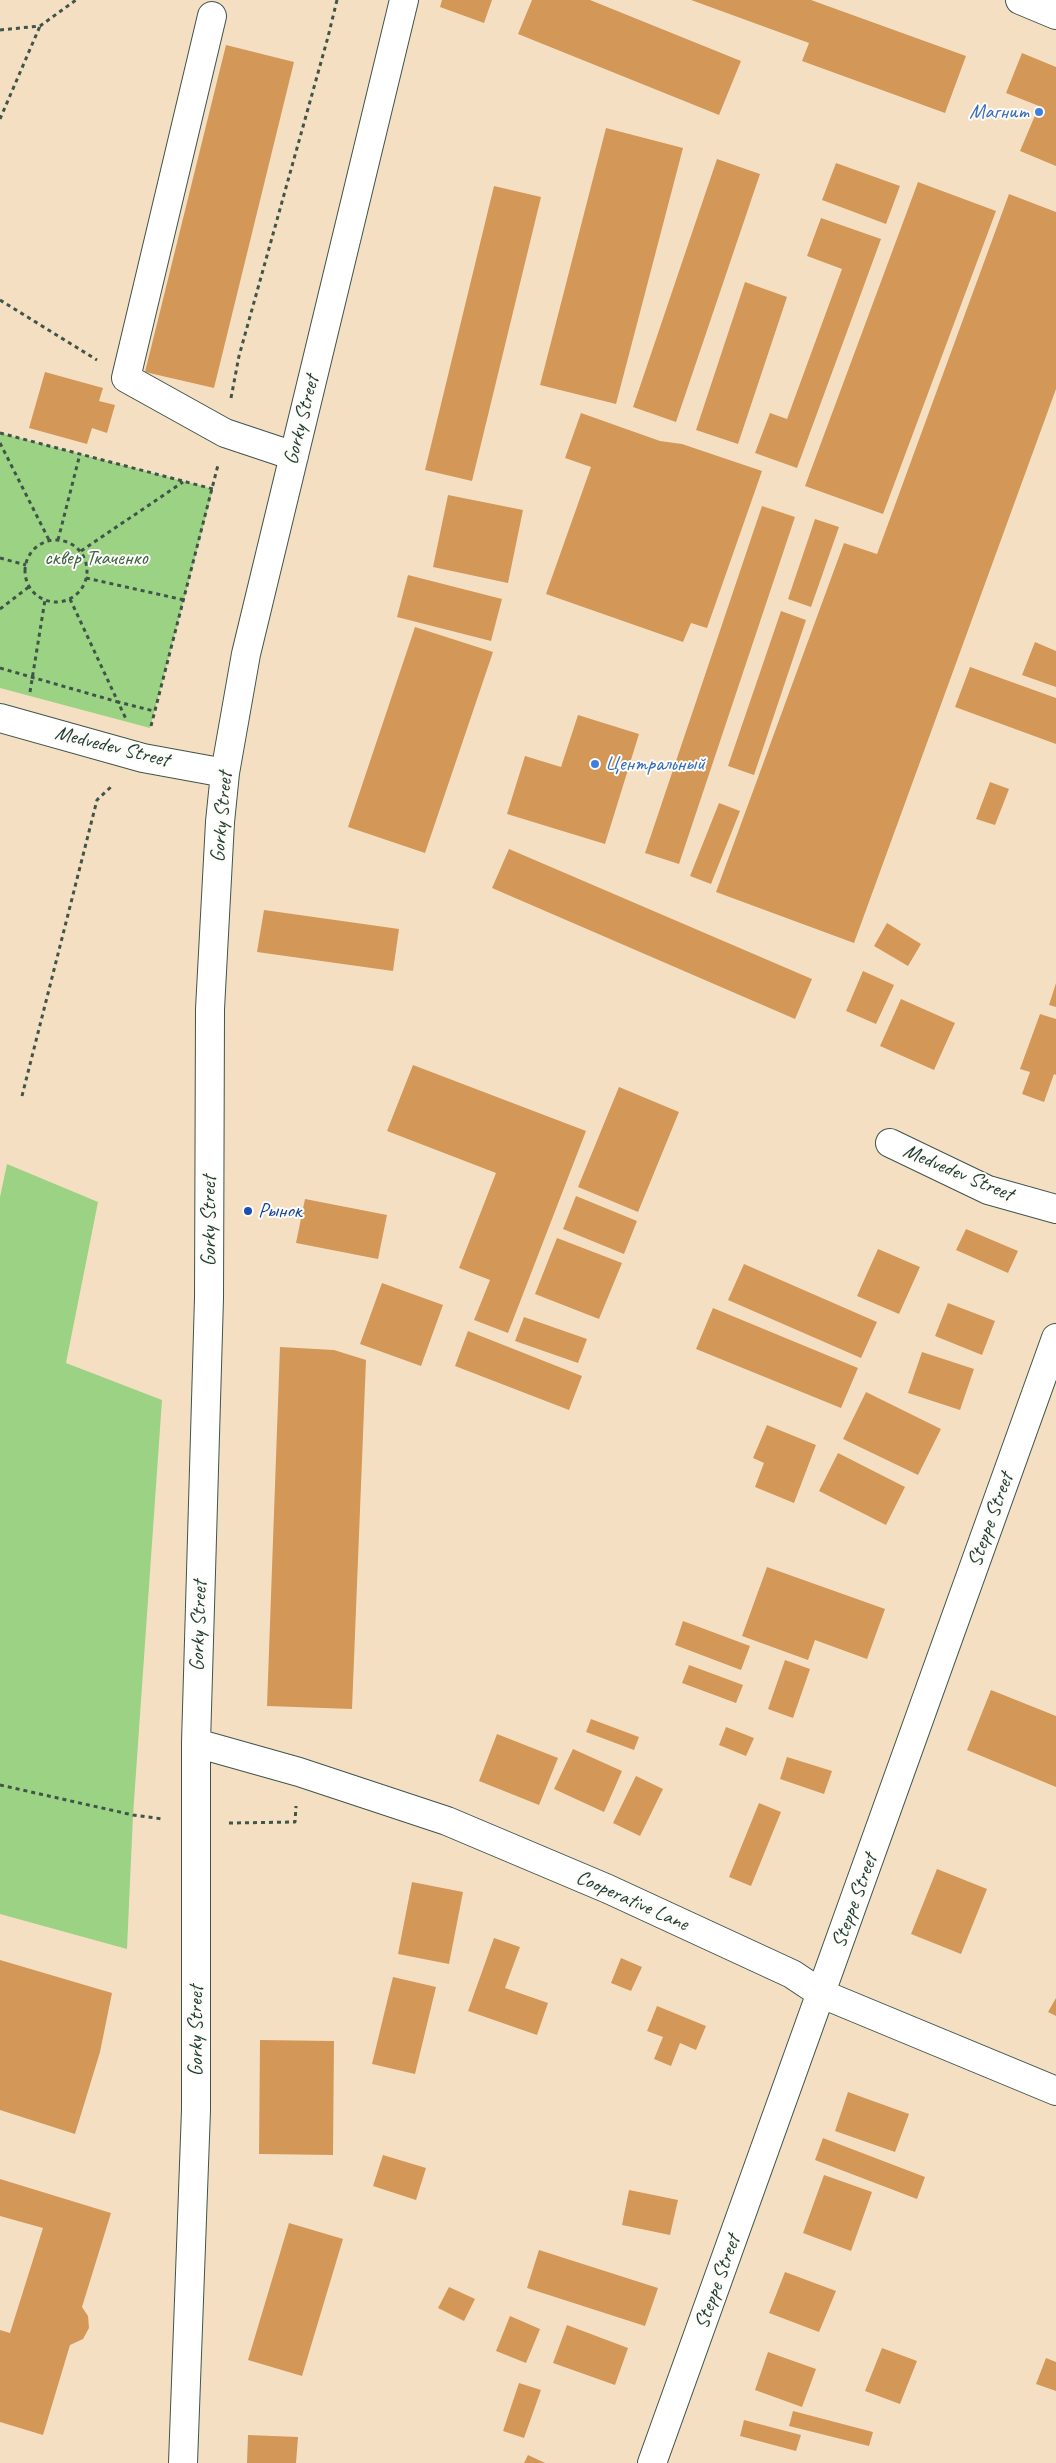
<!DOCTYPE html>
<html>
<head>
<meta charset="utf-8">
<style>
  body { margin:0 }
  canvas { display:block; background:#f5dfc3 }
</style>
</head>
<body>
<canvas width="1056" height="2463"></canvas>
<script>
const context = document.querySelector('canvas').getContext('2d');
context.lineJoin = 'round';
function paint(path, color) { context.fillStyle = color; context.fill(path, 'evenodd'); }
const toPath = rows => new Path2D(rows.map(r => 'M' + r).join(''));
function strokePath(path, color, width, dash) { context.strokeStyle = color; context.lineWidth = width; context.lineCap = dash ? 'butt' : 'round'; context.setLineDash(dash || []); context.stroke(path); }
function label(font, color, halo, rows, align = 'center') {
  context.font = font + ' Caveat,sans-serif'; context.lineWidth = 4; context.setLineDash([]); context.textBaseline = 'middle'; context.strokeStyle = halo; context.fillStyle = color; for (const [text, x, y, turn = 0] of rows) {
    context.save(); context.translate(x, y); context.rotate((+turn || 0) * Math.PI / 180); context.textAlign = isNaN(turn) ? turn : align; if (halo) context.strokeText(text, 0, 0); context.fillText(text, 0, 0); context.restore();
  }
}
paint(toPath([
  [0,433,213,489,150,728,0,688],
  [7,1164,98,1202,66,1363,162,1400,133,1815,127,1949,0,1914,0,1197]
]), '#9cd283');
paint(toPath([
  [442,0,492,0,484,23,440,7],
  [532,0,590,0,741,61,719,115,518,34],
  [691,0,811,0,966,56,945,113,802,61,809,43],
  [226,45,294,62,214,388,145,372],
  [1022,53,1056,67,1056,166,1020,151,1039,106,1006,93],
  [606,128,683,148,616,404,540,385],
  [717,159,760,174,676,422,633,407],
  [836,163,900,186,886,224,822,200],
  [918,182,996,211,883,514,805,486],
  [494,186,541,197,472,481,425,470],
  [1009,194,1056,212,1056,389,854,943,716,892,844,543,877,554],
  [821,218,881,239,797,468,755,453,770,413,787,419,842,269,807,256],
  [745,282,787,297,738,444,696,430],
  [45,372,103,388,99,401,115,405,107,433,92,428,87,444,29,428],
  [581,413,660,441,682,444,762,471,707,628,691,623,683,642,546,594,591,467,565,458],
  [448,495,523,510,508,583,433,567],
  [762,506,795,517,679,864,645,853],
  [815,519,839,527,811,607,788,599],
  [408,575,502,599,491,641,397,617],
  [781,611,806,620,754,775,728,766],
  [415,627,493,652,425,853,348,827],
  [1035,642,1056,651,1056,687,1022,675],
  [970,667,1056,698,1056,744,955,707],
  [578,715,639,734,605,844,507,814,525,756,561,767],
  [990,782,1009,789,995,825,976,819],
  [719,803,740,811,711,884,690,876],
  [509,849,812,979,795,1019,492,888],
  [264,910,399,929,393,971,257,952],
  [887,923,921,944,908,966,874,946],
  [863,971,894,985,876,1024,846,1011],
  [1056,983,1056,1007,1049,1005],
  [901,999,955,1023,934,1070,880,1046],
  [1040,1014,1056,1019,1056,1075,1054,1074,1044,1102,1022,1094,1030,1072,1020,1069],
  [413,1065,586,1131,508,1333,474,1320,490,1280,459,1268,496,1173,387,1131],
  [619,1087,679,1112,638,1212,578,1187],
  [576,1196,637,1221,624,1254,563,1229],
  [305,1199,387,1215,378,1259,296,1243],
  [966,1229,1018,1251,1008,1273,956,1250],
  [557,1238,622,1263,599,1319,535,1294],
  [878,1249,920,1267,899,1314,857,1296],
  [744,1264,877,1322,861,1358,728,1300],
  [382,1283,443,1305,421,1366,360,1344],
  [948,1303,995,1321,982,1355,935,1336],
  [713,1308,858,1368,841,1408,696,1349],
  [524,1317,587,1339,578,1363,515,1341],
  [468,1331,582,1376,569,1410,455,1366],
  [280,1347,334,1350,366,1360,352,1709,267,1706],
  [922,1352,974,1369,960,1410,908,1393],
  [866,1392,941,1429,918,1475,843,1439],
  [767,1425,816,1445,794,1503,755,1487,764,1463,753,1458],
  [838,1453,905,1487,886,1525,819,1491],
  [767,1567,885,1609,867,1659,815,1640,808,1660,742,1636],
  [683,1621,750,1646,741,1670,675,1645],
  [785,1660,810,1669,793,1718,768,1709],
  [689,1665,743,1685,736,1703,682,1683],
  [991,1690,1056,1716,1056,1787,967,1750],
  [591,1719,639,1737,634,1750,586,1732],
  [726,1727,754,1738,746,1756,719,1745],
  [497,1734,558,1758,539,1805,479,1781],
  [573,1749,622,1771,604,1812,554,1789],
  [787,1757,832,1771,824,1794,780,1779],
  [636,1776,663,1789,640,1836,613,1823],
  [759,1803,781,1812,751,1886,729,1877],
  [937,1869,987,1889,961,1954,911,1934],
  [412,1882,463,1892,449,1964,398,1954],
  [494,1938,520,1947,505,1988,548,2003,537,2035,468,2011],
  [621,1958,642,1967,631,1991,611,1983],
  [0,1960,112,1993,100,2052,75,2134,0,2110],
  [393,1977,436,1987,415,2074,372,2064],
  [1056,1998,1056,2016,1048,2012],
  [657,2006,706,2026,696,2050,680,2043,671,2066,654,2059,663,2037,647,2031],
  [260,2040,334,2041,333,2155,259,2154],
  [848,2092,909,2114,895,2152,835,2131],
  [823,2138,925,2177,917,2199,815,2160],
  [383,2155,426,2168,416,2200,373,2186],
  [824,2175,872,2192,851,2251,803,2233],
  [0,2179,111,2213,82,2307,88,2316,89,2328,83,2339,70,2345,43,2435,0,2422,0,2330,10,2333,43,2228,0,2216],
  [629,2190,678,2200,670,2235,622,2225],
  [289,2223,343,2239,302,2376,248,2360],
  [539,2250,658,2288,645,2326,527,2288],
  [785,2272,836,2291,819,2332,769,2313],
  [449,2287,475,2299,464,2321,438,2308],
  [510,2316,540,2329,526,2363,496,2351],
  [567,2325,628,2348,615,2385,553,2363],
  [882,2348,917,2361,900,2404,865,2391],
  [768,2352,816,2369,802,2407,755,2390],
  [1046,2358,1056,2362,1056,2391,1036,2384],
  [519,2383,541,2390,524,2438,503,2431],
  [793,2411,873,2432,869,2446,789,2426],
  [744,2420,801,2435,796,2451,740,2436],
  [248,2435,298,2437,296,2463,247,2463],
  [528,2455,545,2463,524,2463]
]), '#d39857');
const minor = toPath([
  [1020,0,1056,15],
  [212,16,126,378,225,433,294,456],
  [0,718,143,758,225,773],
  [890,1143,988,1190,1056,1209],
  [196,1743,299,1772,447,1821,608,1889,792,1974,822,1994,1056,2091],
  [183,2463,196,2110,196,1743,209,1298,210,1009,220,822,225,773,246,654,404,0],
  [652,2463,1056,1338]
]);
strokePath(minor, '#3f5549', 30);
strokePath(toPath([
  [0,30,40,26,76,0],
  [0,119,40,26],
  [0,300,97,360],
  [231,398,239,356,328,37,337,0],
  [0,433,213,489],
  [0,443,49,540],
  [58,540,80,454],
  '25 571a31 31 0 1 1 62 0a31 31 0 1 1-62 0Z',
  [81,551,183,482],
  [0,558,26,565],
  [86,578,184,600],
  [70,599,118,702,154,711],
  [0,609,30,586],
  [0,668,118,702,126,719],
  [30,692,45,600],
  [151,726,218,465],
  [22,1096,97,800,113,785],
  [0,1785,133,1815,163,1819],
  [229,1823,295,1822,296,1806]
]), '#3f5549', 3, [4, 4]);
strokePath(minor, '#fff', 28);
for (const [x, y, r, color] of [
  [1039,112,5,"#3f7fe0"],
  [595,764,5,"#3f7fe0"],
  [248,1211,5,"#1a4fb4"]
]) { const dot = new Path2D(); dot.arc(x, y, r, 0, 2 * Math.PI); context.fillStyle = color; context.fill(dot); strokePath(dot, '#fdfcf7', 2); }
label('21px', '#366cbe', '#fdfcf7', [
  ["Магнит",1029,112],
  ["Центральный",605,764,"left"]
], 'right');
label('21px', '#1f3d34', '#fdfcf7', [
  ["Gorky Street",302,420,-76],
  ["Medvedev Street",112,747,14],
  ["Gorky Street",222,817,-85],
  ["Medvedev Street",958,1173,23],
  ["Gorky Street",209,1221,-90],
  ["Steppe Street",991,1520,-70],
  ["Gorky Street",199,1626,-88],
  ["Cooperative Lane",632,1901,24],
  ["Steppe Street",855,1901,-70],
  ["Gorky Street",196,2031,-90],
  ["Steppe Street",718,2282,-70]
]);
label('21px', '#3e6248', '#fdfcf7', [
  ["сквер Ткаченко",96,558]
]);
label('21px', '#164399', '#fdfcf7', [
  ["Рынок",258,1211]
], 'left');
</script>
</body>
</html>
